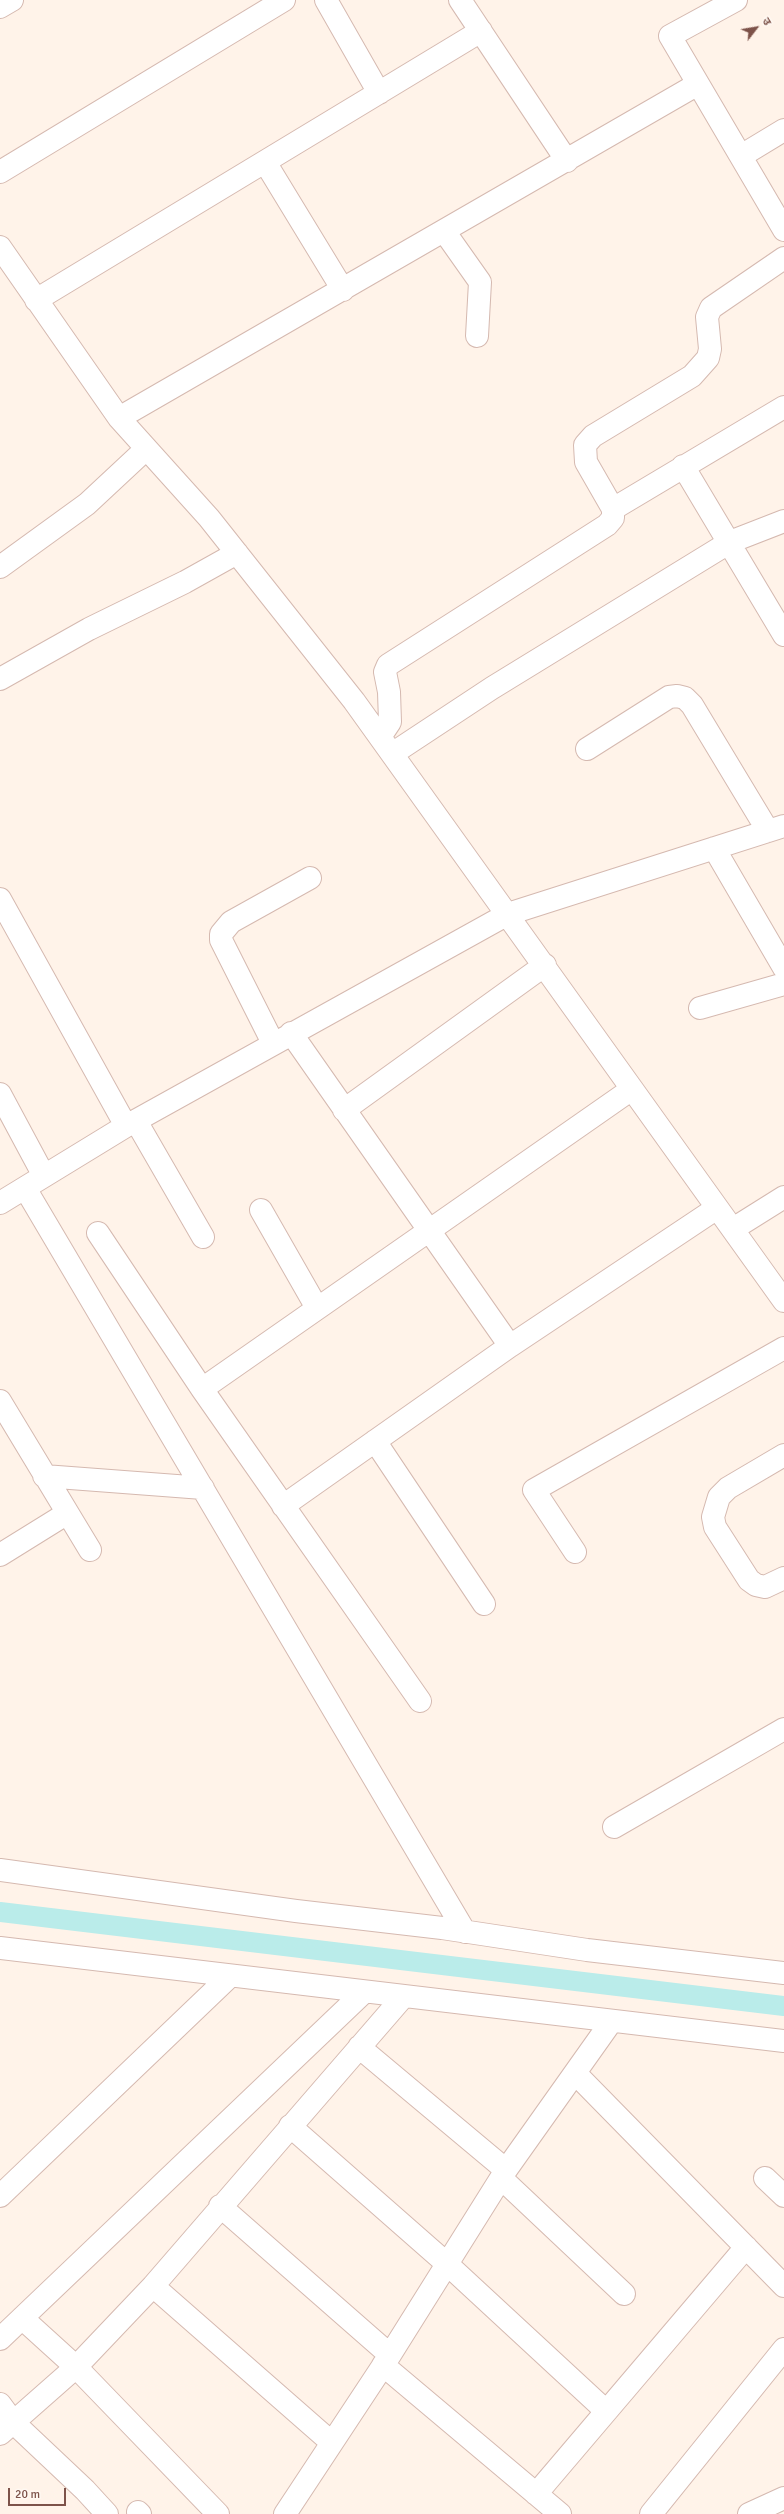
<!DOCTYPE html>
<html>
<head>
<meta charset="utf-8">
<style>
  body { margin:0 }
  #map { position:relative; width:784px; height:2514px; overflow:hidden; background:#fff3e9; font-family:Signika,"Noto Sans Devanagari",sans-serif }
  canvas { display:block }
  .north { position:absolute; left:736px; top:8px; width:40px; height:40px; -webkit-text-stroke:3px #fff8f2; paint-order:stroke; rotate:59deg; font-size:11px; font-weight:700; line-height:16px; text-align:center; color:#7d5249 }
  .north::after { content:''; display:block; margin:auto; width:14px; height:18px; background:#7d5249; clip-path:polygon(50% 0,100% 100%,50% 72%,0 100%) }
  .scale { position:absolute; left:8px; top:2488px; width:58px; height:18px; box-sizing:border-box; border:2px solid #7d5249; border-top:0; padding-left:5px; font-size:12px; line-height:14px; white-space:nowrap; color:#7d5249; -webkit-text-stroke:3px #fff8f2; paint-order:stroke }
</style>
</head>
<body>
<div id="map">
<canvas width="784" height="2514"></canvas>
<div class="north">उ</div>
<div class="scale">20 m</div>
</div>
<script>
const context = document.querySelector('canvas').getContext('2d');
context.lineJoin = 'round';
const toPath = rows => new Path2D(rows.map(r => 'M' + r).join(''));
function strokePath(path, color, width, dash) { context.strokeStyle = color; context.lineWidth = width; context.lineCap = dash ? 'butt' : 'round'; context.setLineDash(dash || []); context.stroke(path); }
strokePath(toPath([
  [0,1912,784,2006]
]), '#baecea', 20);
const minor = toPath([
  [326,0,379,93],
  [460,0,567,161],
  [736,0,670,36,784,230],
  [0,7,12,0],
  [741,156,784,130],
  [265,162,343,290],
  [0,172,284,0],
  [444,231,480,282,477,336],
  [0,247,119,418,209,518,354,701,784,1301],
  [36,300,481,31],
  [119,418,698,84],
  [683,466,784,635],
  [613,509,784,407],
  [0,567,87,504,146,449],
  [0,679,89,629,185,582,237,553],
  [380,737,390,722,389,692,385,672,388,665,607,525,613,518,613,509,586,462,585,445,593,436,692,376,708,358,710,349,707,317,711,308,784,258],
  [587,749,669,697,677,696,685,698,692,705,768,831],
  [392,754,492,688,730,542,784,521],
  [714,848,784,968],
  [0,899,126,1126],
  [700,1008,784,984],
  [291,1033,510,1346],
  [273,1043,221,940,221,934,231,922,310,878],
  [0,1094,44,1176],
  [344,1110,545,965],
  [136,1121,203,1237],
  [25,1188,465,1932],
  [0,1203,126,1126,508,914,784,826],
  [261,1210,317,1308],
  [733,1229,784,1197],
  [98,1233,202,1389,420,1701],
  [202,1389,632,1089],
  [0,1401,90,1550],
  [375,1441,484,1604],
  [784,1455,728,1488,719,1497,713,1517,715,1527,749,1580,756,1585,765,1587,784,1578],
  [44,1476,203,1488],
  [283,1506,510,1346,717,1208],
  [575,1552,534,1490,784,1348],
  [0,1555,66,1514],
  [614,1827,784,1729],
  [0,1870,296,1911,442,1928,587,1950,784,1973],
  [0,1948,784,2041],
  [359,2047,506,2170],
  [575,2073,784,2286],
  [290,2126,446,2263,606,2411],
  [501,2178,624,2294],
  [765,2178,784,2196],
  [0,2196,230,1976],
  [220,2206,390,2355],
  [153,2286,331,2442],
  [22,2318,76,2367,218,2514],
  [0,2339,364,1992],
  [383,2365,560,2514],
  [0,2404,14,2423,85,2490,107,2514],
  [0,2434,76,2367,153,2286,403,1997],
  [536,2494,746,2247],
  [138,2512,140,2514],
  [285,2514,390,2355,506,2170,611,2022],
  [651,2514,784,2349],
  [749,2514,784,2498]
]);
strokePath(minor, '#d5b9b0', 24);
strokePath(minor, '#fff', 22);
</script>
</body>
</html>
